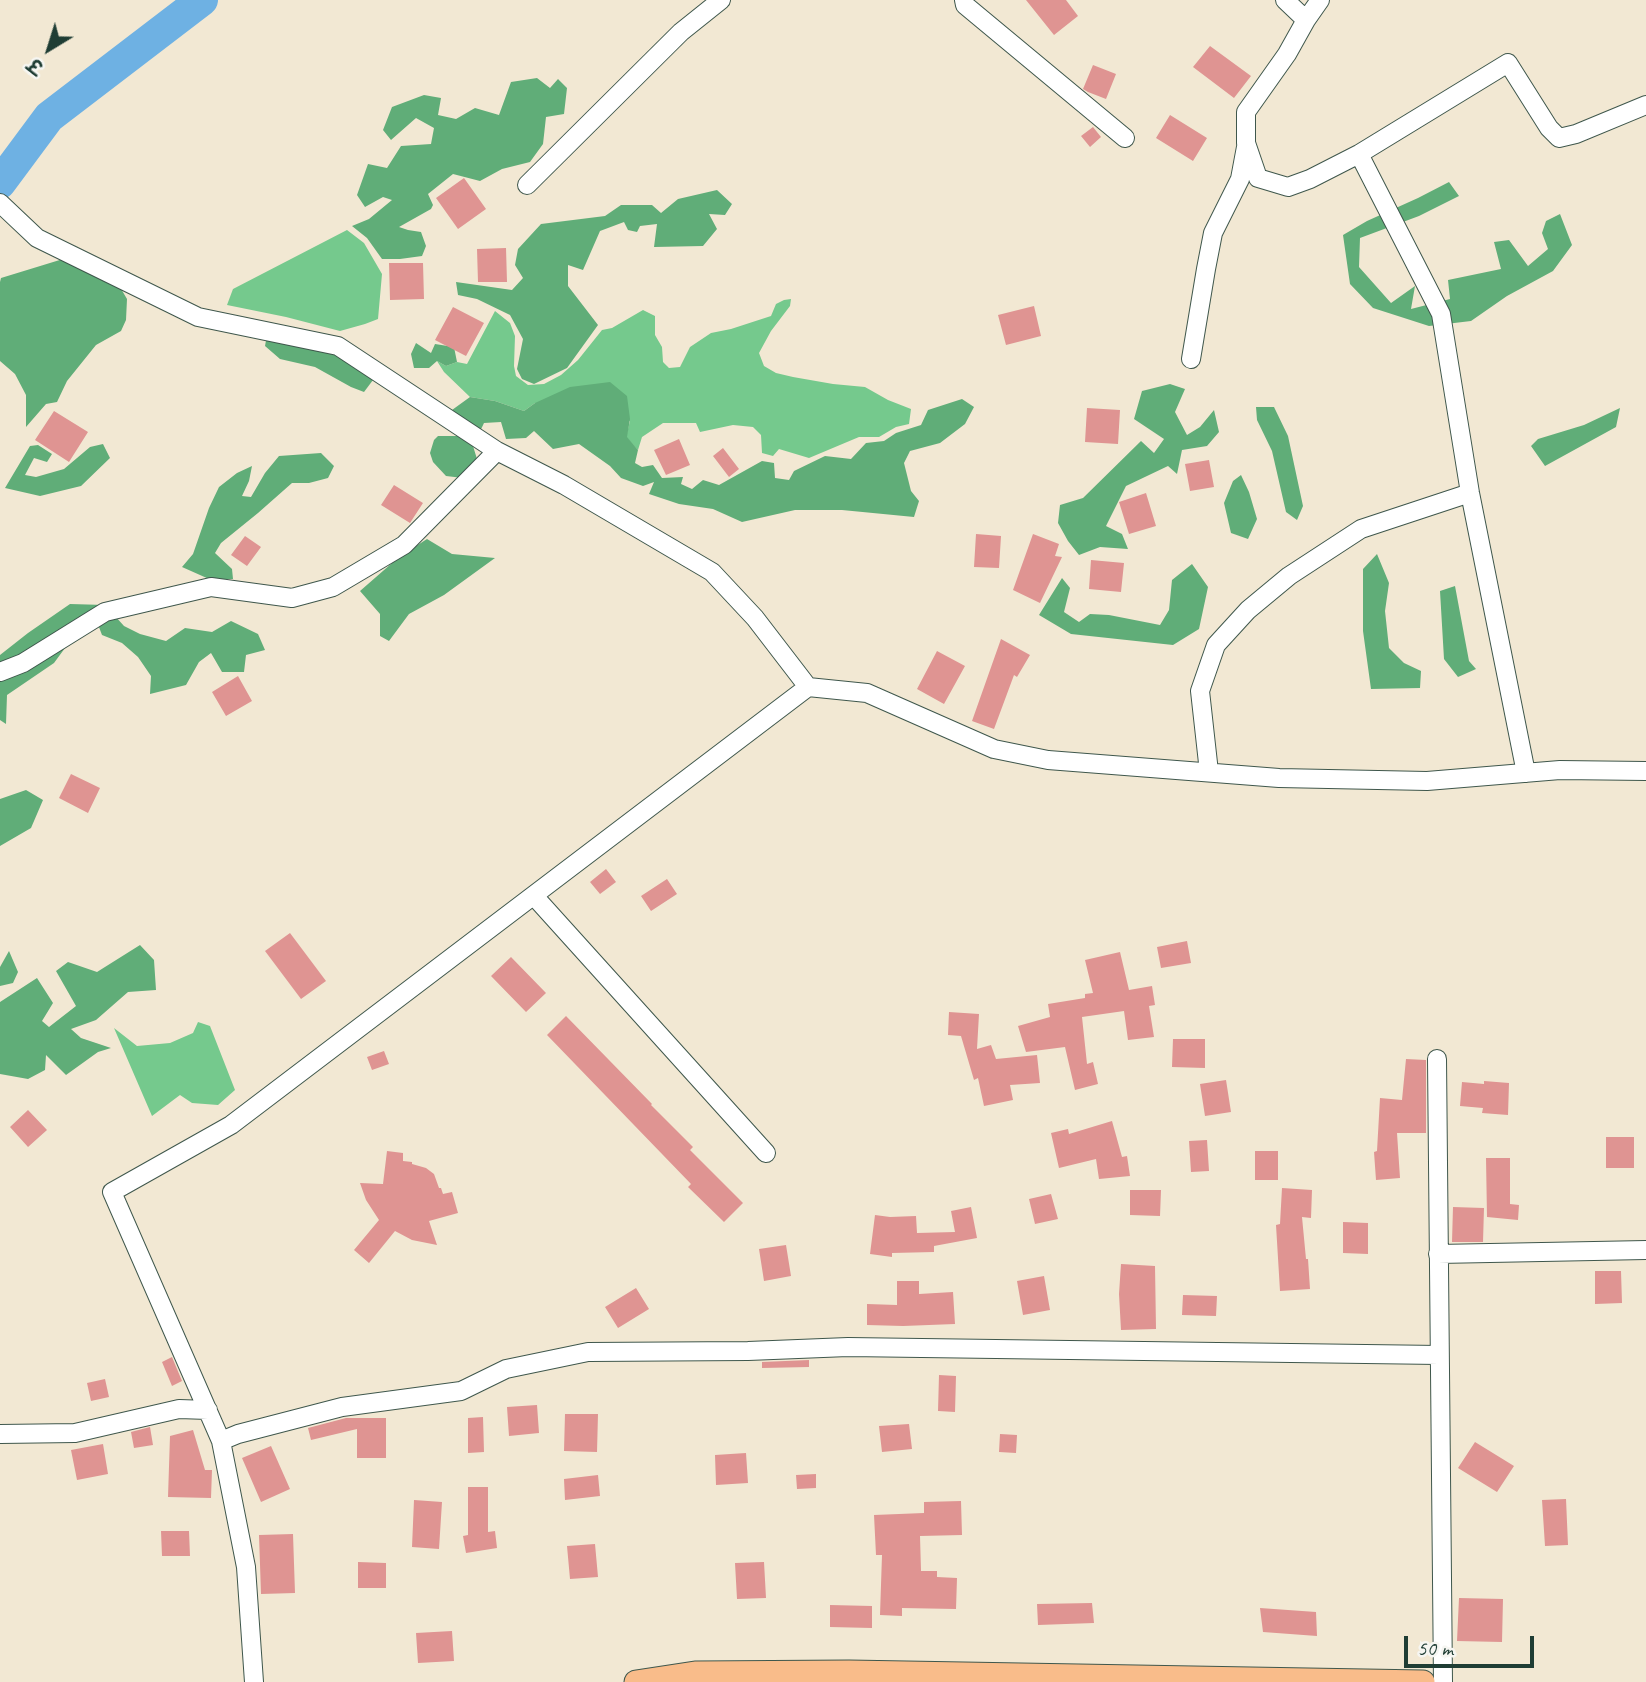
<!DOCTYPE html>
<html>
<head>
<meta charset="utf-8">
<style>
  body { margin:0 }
  #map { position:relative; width:1646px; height:1682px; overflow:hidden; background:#f2e8d3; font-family:Caveat,"Playpen Sans Deva",sans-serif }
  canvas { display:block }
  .north { position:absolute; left:14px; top:14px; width:70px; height:70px; -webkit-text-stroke:5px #f6f6f2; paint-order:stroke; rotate:218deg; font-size:19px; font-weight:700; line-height:28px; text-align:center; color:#1f3d34 }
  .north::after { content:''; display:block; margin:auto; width:24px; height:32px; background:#1f3d34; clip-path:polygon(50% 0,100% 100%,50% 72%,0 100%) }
  .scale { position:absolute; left:1404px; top:1636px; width:130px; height:32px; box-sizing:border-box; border:4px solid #1f3d34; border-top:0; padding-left:9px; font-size:21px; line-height:24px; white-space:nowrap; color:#1f3d34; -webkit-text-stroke:5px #f6f6f2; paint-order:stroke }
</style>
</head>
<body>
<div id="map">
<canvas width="1646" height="1682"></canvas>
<div class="north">उ</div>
<div class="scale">50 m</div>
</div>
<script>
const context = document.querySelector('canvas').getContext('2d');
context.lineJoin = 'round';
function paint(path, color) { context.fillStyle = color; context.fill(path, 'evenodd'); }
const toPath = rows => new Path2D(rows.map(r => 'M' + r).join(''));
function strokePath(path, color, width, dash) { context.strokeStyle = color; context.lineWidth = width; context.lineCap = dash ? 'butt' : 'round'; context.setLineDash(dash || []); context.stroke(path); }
paint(toPath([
  [347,230,364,243,382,274,378,319,365,324,340,331,286,317,227,305,233,289],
  [791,299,790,306,771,331,759,353,764,366,776,373,793,377,833,384,865,387,888,400,911,409,909,424,896,427,879,437,859,437,809,458,779,449,773,456,762,453,761,435,753,427,733,425,700,432,696,423,663,423,642,437,638,450,626,437,630,421,535,403,524,411,495,401,470,397,444,372,437,361,446,366,457,362,467,364,495,311,510,323,515,336,514,366,516,376,528,385,544,384,561,375,578,360,602,330,612,328,643,310,655,316,655,335,662,347,663,362,669,368,680,367,690,347,711,333,731,329,771,316,776,304,784,300],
  [198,1022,210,1026,235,1090,218,1105,192,1103,180,1095,152,1116,114,1028,137,1046,170,1043,193,1033]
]), '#75c98d');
paint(toPath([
  [537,78,550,88,558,79,567,88,564,114,546,117,543,144,530,162,502,169,480,181,453,174,428,194,433,205,431,209,399,227,408,230,421,232,426,246,422,256,400,259,382,259,367,238,352,226,369,219,392,200,383,197,365,207,357,195,368,164,387,168,401,146,431,144,434,128,416,118,391,140,383,130,392,107,424,95,441,98,438,115,456,119,475,108,499,115,511,82],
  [1449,182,1459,196,1419,216,1360,238,1359,267,1391,303,1415,286,1411,309,1450,299,1448,280,1501,269,1494,242,1509,240,1528,266,1548,249,1542,233,1546,221,1560,214,1572,245,1553,271,1507,296,1471,321,1429,326,1373,308,1350,284,1343,235,1367,221,1418,198],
  [717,190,732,204,725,215,709,214,717,229,703,246,654,247,657,224,640,226,637,232,628,230,624,222,600,231,583,270,568,265,568,286,598,325,567,368,534,384,522,379,517,369,523,339,510,315,477,299,458,295,456,282,512,290,523,278,515,265,518,249,541,224,605,216,621,205,652,205,661,213,678,199],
  [63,259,117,282,127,299,126,320,121,331,96,345,67,381,57,402,46,404,26,427,26,395,15,374,0,361,0,282,1,278],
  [267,335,339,351,376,376,364,392,351,387,315,367,280,359,265,346],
  [416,343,431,353,435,344,454,347,457,362,446,366,437,361,429,368,414,368,411,354],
  [610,382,627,396,630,419,627,437,638,450,635,463,642,467,653,465,662,478,683,477,681,484,692,489,703,480,719,485,762,461,774,463,775,478,789,480,794,471,825,456,851,459,866,443,884,441,896,433,921,425,928,410,962,399,974,407,965,424,940,443,910,451,904,463,911,491,919,501,914,517,842,510,795,510,742,522,713,509,679,504,649,494,654,482,643,486,621,478,610,466,579,444,553,449,534,431,526,438,506,439,501,422,484,423,473,446,477,459,463,478,446,476,433,462,430,453,434,440,438,436,462,436,452,410,470,397,495,401,524,411,535,403,570,387],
  [1170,384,1185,389,1175,412,1187,435,1200,427,1214,410,1219,432,1207,446,1182,450,1177,474,1168,466,1126,486,1106,526,1122,534,1128,549,1100,547,1079,555,1068,541,1058,523,1060,505,1083,498,1141,441,1154,453,1164,439,1134,419,1142,391],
  [1256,407,1274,407,1288,436,1303,506,1297,520,1286,512,1272,451,1257,420],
  [1620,408,1616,427,1545,466,1531,446,1538,439,1584,425],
  [103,444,110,458,81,486,40,496,5,488,30,446,38,445,52,454,47,462,34,458,25,475,36,477,64,469,90,447],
  [321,453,334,466,328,478,309,483,292,483,258,513,221,543,215,553,232,569,233,579,209,579,182,567,193,554,209,508,219,487,237,473,252,466,249,481,242,496,251,497,265,473,279,456],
  [1241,475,1249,492,1257,519,1248,539,1231,533,1224,503,1233,481],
  [427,539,452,554,495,558,444,595,409,614,389,641,380,636,380,614,360,591,399,557],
  [1377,554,1389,583,1385,611,1389,648,1404,663,1421,671,1420,688,1371,689,1363,631,1363,569],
  [1192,564,1208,587,1199,629,1173,645,1071,634,1039,615,1062,578,1070,588,1064,612,1079,622,1090,614,1109,615,1160,625,1169,610,1172,580],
  [1455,586,1469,661,1476,669,1458,677,1444,659,1440,591],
  [70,604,105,605,124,626,140,634,166,641,185,628,212,632,231,621,258,634,265,650,246,655,244,672,222,672,211,653,199,662,186,685,150,694,151,676,138,657,122,643,102,635,94,614,87,618,54,663,7,695,6,724,0,720,0,655,28,633],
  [26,790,43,800,31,828,0,846,0,799],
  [140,945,154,960,156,990,128,992,96,1020,71,1029,81,1038,111,1048,98,1052,66,1075,46,1055,45,1070,28,1079,0,1074,0,1002,37,978,53,1003,42,1021,49,1027,76,1006,56,971,68,962,97,972],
  [9,951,18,972,13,983,0,986,0,967]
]), '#60ad78');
strokePath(toPath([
  [0,183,49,117,202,0]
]), '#6eb1e3', 32);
paint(toPath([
  [1026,0,1066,0,1078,16,1054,35],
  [1210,46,1251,76,1234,98,1193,67],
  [1093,65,1116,74,1106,99,1088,92,1083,89],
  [1170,115,1207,138,1193,161,1156,138],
  [1093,127,1101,137,1090,147,1081,136],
  [464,178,486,209,458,229,436,198],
  [506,248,507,282,478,282,477,249],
  [389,263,423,263,424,299,390,300],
  [1034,306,1041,336,1006,345,998,315],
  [453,307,484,323,466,356,435,340],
  [1087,408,1120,410,1118,444,1085,442],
  [54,411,88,432,69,462,35,440],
  [679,439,690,465,666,475,654,450],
  [723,448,739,469,729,477,713,456],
  [1209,460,1214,487,1190,491,1185,464],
  [394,485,423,503,410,523,381,505],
  [1146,493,1156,526,1129,534,1119,502],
  [976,534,1001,536,999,568,974,567],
  [1033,534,1059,544,1055,556,1062,557,1040,603,1013,590],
  [245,536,261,547,247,566,231,555],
  [1091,560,1124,563,1121,592,1089,589],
  [1001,639,1030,655,1017,677,1014,675,994,729,972,721],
  [937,651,965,666,944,704,917,689],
  [238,676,252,701,226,716,212,692],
  [71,774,100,788,88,813,59,798],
  [606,869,616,882,600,894,590,882],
  [667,879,677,894,651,911,641,896],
  [290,933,326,981,301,999,265,951],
  [1187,941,1191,963,1161,968,1157,947],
  [1120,952,1129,990,1152,986,1155,1005,1149,1006,1154,1037,1128,1040,1124,1011,1082,1017,1087,1064,1093,1062,1098,1084,1075,1090,1065,1047,1026,1052,1018,1026,1050,1017,1048,1004,1085,998,1085,994,1093,993,1085,960],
  [511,957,546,993,526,1012,491,976],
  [949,1012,979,1014,977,1049,991,1045,996,1059,1037,1055,1040,1083,1010,1085,1013,1100,984,1106,978,1078,974,1080,961,1036,948,1035],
  [566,1016,652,1104,651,1105,693,1147,690,1150,743,1203,724,1222,688,1187,691,1184,547,1035],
  [1173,1039,1205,1039,1205,1068,1172,1067],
  [384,1051,389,1064,372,1070,367,1057],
  [1406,1059,1426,1060,1426,1133,1397,1133,1400,1178,1376,1180,1374,1152,1377,1151,1380,1098,1402,1100],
  [1226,1080,1231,1112,1205,1116,1200,1084],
  [1484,1081,1509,1083,1508,1115,1482,1113,1483,1108,1460,1106,1462,1082,1484,1084],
  [28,1110,47,1130,28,1147,10,1127],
  [1112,1121,1122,1157,1127,1156,1130,1176,1099,1179,1096,1159,1059,1168,1051,1133,1068,1129,1069,1134],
  [1606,1137,1634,1137,1634,1168,1606,1168],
  [1207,1140,1209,1171,1191,1172,1189,1141],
  [387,1151,403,1153,403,1161,412,1162,412,1164,426,1168,434,1174,439,1188,441,1188,443,1194,452,1192,458,1213,429,1221,437,1245,412,1240,395,1231,369,1263,354,1250,379,1220,366,1200,360,1183,383,1184],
  [1255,1151,1278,1151,1278,1180,1255,1180],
  [1486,1158,1510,1158,1510,1204,1519,1205,1518,1220,1487,1217],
  [1282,1188,1312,1190,1311,1218,1302,1217,1306,1259,1308,1259,1310,1289,1280,1291,1276,1225,1280,1224],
  [1130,1190,1161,1190,1160,1216,1130,1215],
  [1051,1194,1058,1219,1035,1224,1029,1199],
  [971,1207,977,1238,934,1246,934,1252,892,1253,892,1257,870,1254,875,1215,890,1217,916,1216,917,1233,955,1232,951,1211],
  [1453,1207,1484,1208,1483,1242,1452,1242],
  [1343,1222,1368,1223,1368,1254,1343,1253],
  [786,1245,791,1276,764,1281,759,1249],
  [1121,1264,1155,1266,1156,1329,1121,1330,1119,1294],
  [1595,1271,1621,1271,1622,1303,1595,1304],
  [1044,1276,1050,1310,1023,1315,1017,1281],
  [897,1281,919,1281,919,1294,953,1292,955,1324,903,1326,867,1325,867,1304,897,1305],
  [636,1288,649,1309,618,1328,605,1307],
  [1183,1295,1217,1296,1216,1316,1182,1315],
  [172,1357,182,1381,172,1386,162,1362],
  [809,1360,809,1367,762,1368,762,1362],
  [939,1375,956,1376,955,1412,938,1411],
  [105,1379,109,1397,91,1401,87,1383],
  [537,1405,539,1433,509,1436,507,1407],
  [565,1414,598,1414,597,1452,564,1451],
  [483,1417,484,1452,468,1453,468,1418],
  [346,1418,386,1418,386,1458,357,1458,357,1429,311,1440,308,1428],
  [909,1424,912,1449,882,1452,879,1426],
  [150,1427,153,1445,134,1448,131,1432],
  [193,1430,205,1470,212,1470,211,1498,168,1497,170,1436],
  [1000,1434,1017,1435,1016,1453,999,1452],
  [1475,1442,1514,1466,1497,1492,1458,1468],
  [103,1444,108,1474,77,1480,71,1450],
  [271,1446,290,1489,261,1502,242,1458],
  [746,1453,748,1483,716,1485,715,1455],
  [816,1474,816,1488,797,1489,796,1475],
  [598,1475,600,1496,565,1500,564,1479],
  [468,1487,488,1487,488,1532,495,1531,497,1548,466,1553,463,1536,468,1535],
  [1566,1499,1568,1545,1545,1546,1542,1500],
  [414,1500,442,1502,439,1549,412,1547],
  [961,1501,962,1535,920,1536,921,1571,937,1571,937,1577,957,1578,956,1609,902,1608,902,1616,880,1615,882,1555,876,1555,874,1515,924,1513,924,1502],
  [161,1531,189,1531,190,1556,162,1556],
  [293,1534,295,1593,261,1594,259,1535],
  [595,1544,598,1577,570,1579,567,1546],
  [358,1562,386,1563,386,1588,358,1588],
  [764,1562,766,1598,737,1599,735,1563],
  [1459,1598,1503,1599,1502,1642,1457,1641],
  [1092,1603,1094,1623,1038,1625,1037,1604],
  [830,1605,872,1606,872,1628,830,1627],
  [1260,1608,1316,1612,1317,1636,1263,1632],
  [452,1631,454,1661,418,1663,416,1633]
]), '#df9492');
const minor = toPath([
  [964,0,965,5,1125,138],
  [1285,0,1306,20],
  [1320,0,1306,20,1287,54,1246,112,1246,143,1258,178,1288,187,1310,179,1359,154,1508,63,1549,128,1559,138,1576,134,1646,105],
  [1359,154,1441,314,1470,493,1526,773],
  [527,185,681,32,721,0],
  [0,203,37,238,198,317,338,346,497,451],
  [1191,359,1206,269,1213,233,1240,179,1246,147],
  [0,672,23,663,105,612,211,587,292,598,333,587,404,545,497,451,564,485,712,572,755,618,808,687,867,693,994,749,1048,760,1279,778,1427,781,1560,770,1646,771],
  [1209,772,1200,691,1216,645,1248,610,1289,576,1361,529,1470,493],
  [534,896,766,1153],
  [1437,1059,1443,1682],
  [1438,1254,1646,1250],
  [0,1434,75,1433,179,1409,208,1410],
  [221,1441,238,1434,342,1407,461,1391,506,1369,588,1352,748,1351,848,1347,1439,1355],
  [254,1682,246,1567,221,1441,112,1192,231,1125,808,687]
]);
const major = toPath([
  [636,1682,695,1673,849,1672,1423,1682]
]);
strokePath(minor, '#3f574c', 20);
strokePath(major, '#3f574c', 25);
strokePath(minor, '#fff', 18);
strokePath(major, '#f9bc8a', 23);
</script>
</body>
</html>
